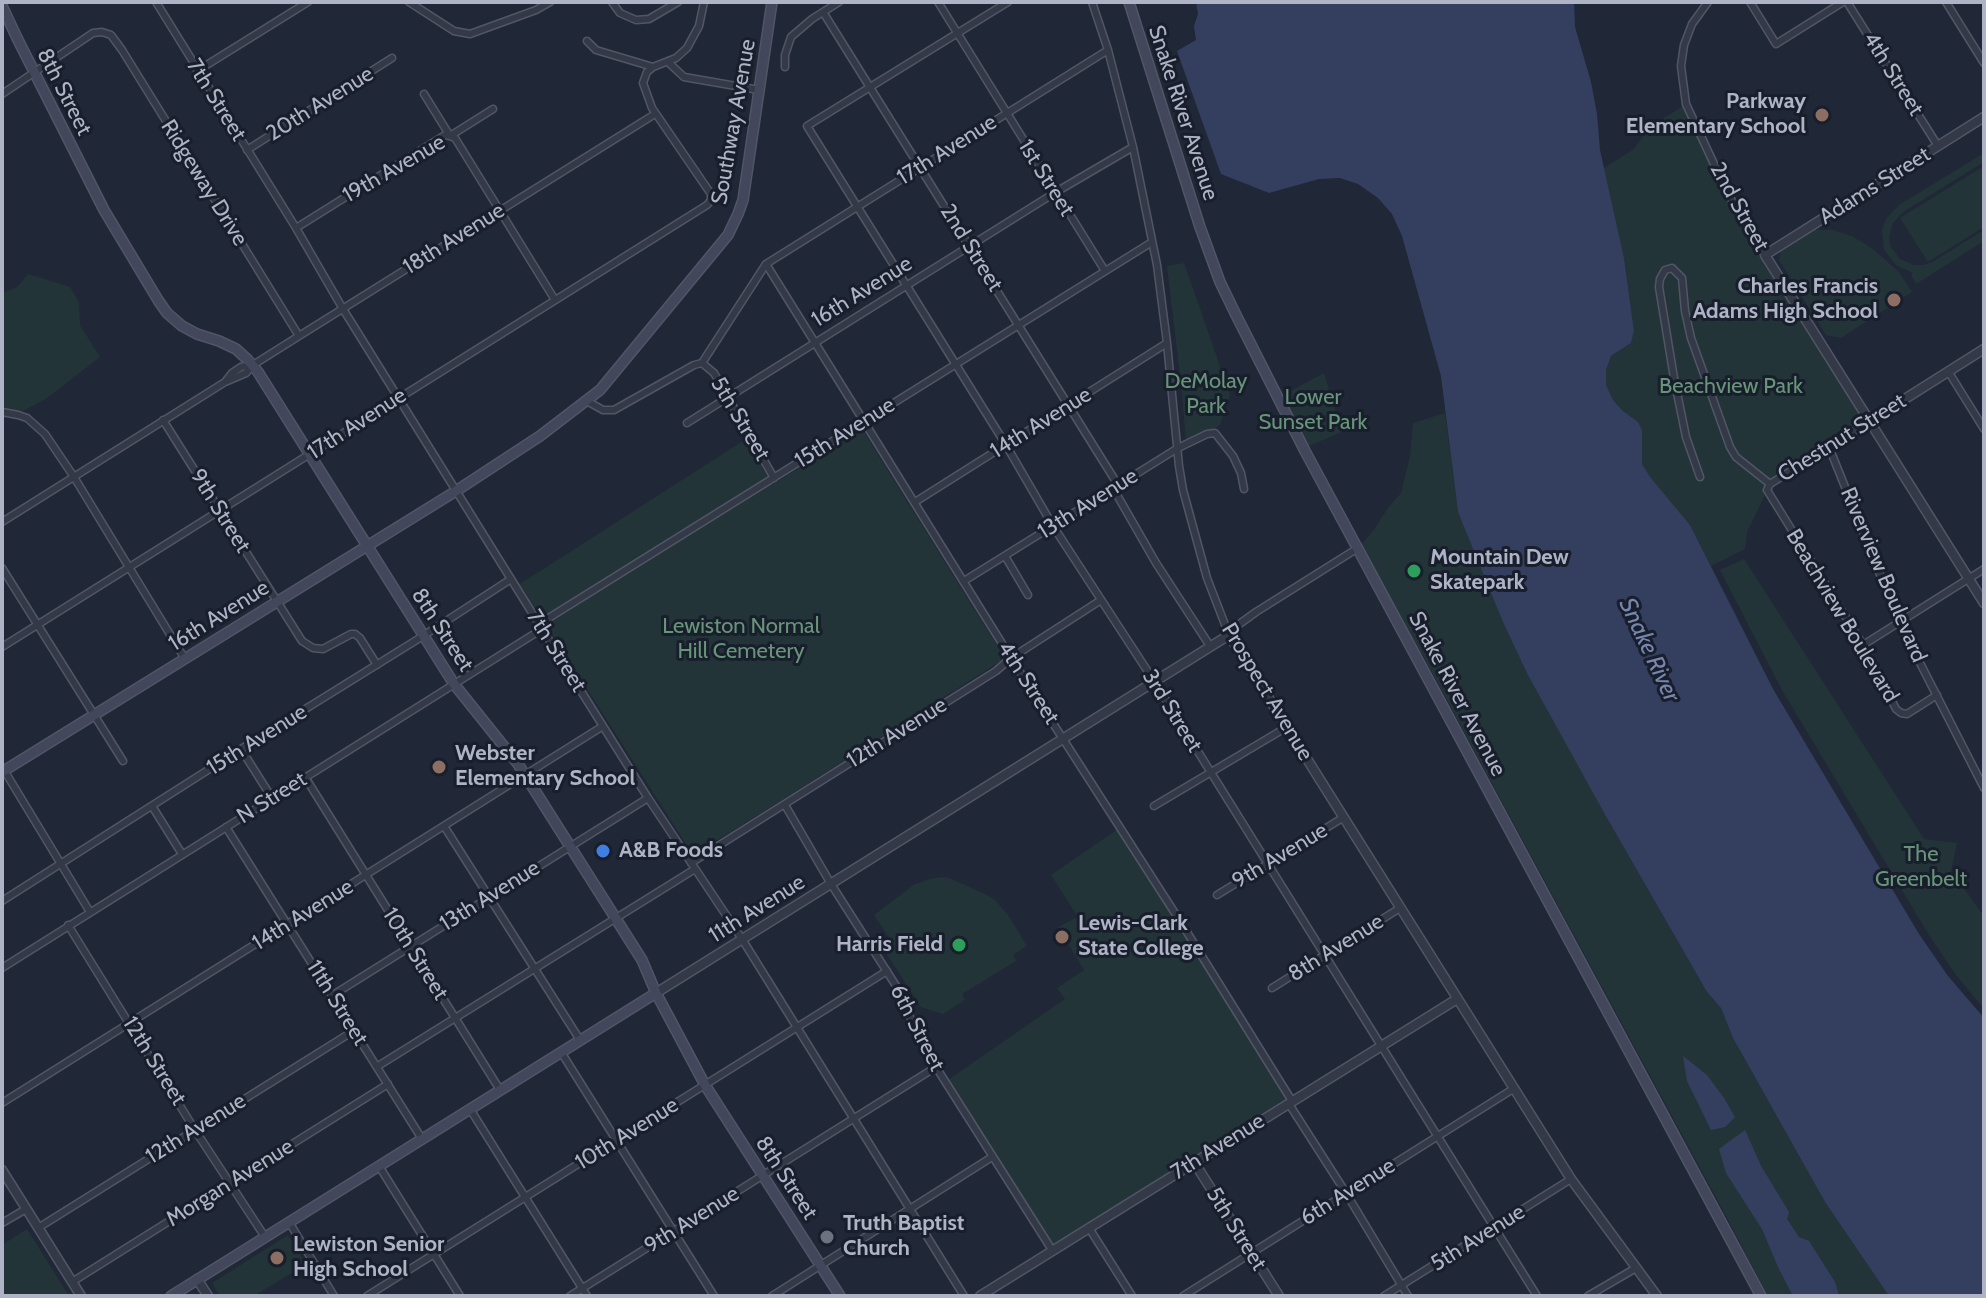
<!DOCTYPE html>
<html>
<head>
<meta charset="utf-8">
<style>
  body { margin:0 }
  #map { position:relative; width:1986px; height:1298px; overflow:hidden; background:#202737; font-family:Cabin,sans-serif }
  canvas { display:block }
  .frame { position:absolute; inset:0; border:4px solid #aeb3c5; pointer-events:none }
</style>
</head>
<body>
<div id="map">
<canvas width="1986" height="1298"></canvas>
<div class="frame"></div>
</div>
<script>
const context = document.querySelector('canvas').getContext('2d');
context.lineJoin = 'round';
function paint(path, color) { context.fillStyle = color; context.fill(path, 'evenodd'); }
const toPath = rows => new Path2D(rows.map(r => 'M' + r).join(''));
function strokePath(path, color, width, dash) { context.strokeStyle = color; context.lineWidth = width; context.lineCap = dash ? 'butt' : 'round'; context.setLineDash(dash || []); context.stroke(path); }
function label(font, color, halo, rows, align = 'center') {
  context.font = font + ' Cabin,sans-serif'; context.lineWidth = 6; context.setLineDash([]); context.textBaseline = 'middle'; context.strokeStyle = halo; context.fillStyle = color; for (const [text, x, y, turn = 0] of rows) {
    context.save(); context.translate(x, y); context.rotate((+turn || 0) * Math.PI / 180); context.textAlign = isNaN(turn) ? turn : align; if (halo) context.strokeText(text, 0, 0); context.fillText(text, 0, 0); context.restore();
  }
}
paint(toPath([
  [1686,104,1728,194,1870,421,1770,484,1747,532,1745,549,1711,566,1690,525,1649,477,1642,464,1642,430,1638,422,1623,411,1613,400,1606,385,1606,370,1611,356,1631,343,1634,331,1624,258,1604,168,1634,149,1650,127],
  [1984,153,1984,162,1903,212,1893,223,1889,237,1891,247,1900,259,1914,265,1924,265,1934,261,1984,230,1984,241,1916,284,1911,275,1913,273,1896,265,1884,250,1882,231,1886,219,1899,205],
  [1984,166,1984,227,1928,262,1900,218],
  [1814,230,1833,230,1852,236,1873,249,1899,272,1912,292,1841,338,1826,335,1779,260,1780,252],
  [1184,263,1230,395,1220,425,1186,444,1182,392,1167,266],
  [28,274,70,287,79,303,80,325,100,357,47,398,23,411,2,412,2,293,17,287],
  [1324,373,1342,432,1304,448,1283,395],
  [1445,413,1458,512,1607,818,1707,992,1721,1008,1733,1038,1825,1202,1889,1296,1768,1296,1725,1214,1422,654,1416,657,1358,548,1374,530,1387,509,1401,493,1410,456,1413,423],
  [862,429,1004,657,999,662,782,800,693,855,520,584,746,439,772,485],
  [1744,559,1924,839,1957,843,1951,871,1984,916,1984,1009,1956,975,1929,935,1782,690,1720,570],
  [1121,827,1292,1101,1052,1250,945,1082,1065,999,1057,988,1084,970,1058,927,1078,917,1051,875],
  [947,877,983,893,995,900,1008,915,1027,946,1013,955,1016,961,962,994,965,1000,943,1014,921,1007,884,950,893,943,874,915,915,884,934,878],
  [27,1229,69,1296,2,1296,2,1245],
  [288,1235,306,1264,254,1296,220,1296,212,1283]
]), '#233439');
paint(toPath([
  [1196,2,1574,2,1575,27,1591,82,1597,114,1600,150,1624,258,1634,331,1631,343,1611,356,1606,370,1606,385,1613,400,1623,411,1638,422,1642,430,1642,464,1650,477,1690,525,1773,689,1919,934,1948,976,1984,1018,1984,1296,1889,1296,1825,1202,1733,1038,1721,1008,1707,992,1607,818,1528,675,1503,622,1458,512,1441,376,1402,236,1392,214,1378,198,1358,184,1340,178,1319,179,1269,193,1221,174,1177,51,1196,40,1194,26,1198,14],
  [1683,1056,1707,1075,1724,1098,1735,1117,1725,1127,1711,1130,1687,1081],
  [1745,1130,1761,1166,1789,1212,1787,1219,1799,1237,1809,1241,1835,1282,1839,1296,1793,1296,1778,1267,1762,1229,1726,1173,1719,1149]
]), '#343f5f');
const minor = toPath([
  [156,2,296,228,343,309,539,624,648,798,742,939,964,1296],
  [409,2,454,31,470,34,536,10,550,2],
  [612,2,620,13,636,20,649,19,678,2],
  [938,2,1105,271],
  [1008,2,807,126,1006,445,1053,526,1154,681,1537,1296],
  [1092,2,1108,50,1133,147,1157,265,1167,343,1179,466,1183,490,1207,578,1229,635,1238,625,1256,612,1358,548],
  [1708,2,1692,24,1684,45,1681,66,1686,104,1728,194,1765,255],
  [1750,2,1776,44,1843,2],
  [1847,2,1938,146],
  [1946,2,1984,63],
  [823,12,1118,485],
  [587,41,596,50,653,67],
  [668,62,684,77,759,90],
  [785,67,785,55,791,37,812,19,839,2],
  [197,71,308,2],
  [2,94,93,33,102,32,111,35,122,50,299,336],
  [424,94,450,136,455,138,555,300],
  [247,150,392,58],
  [296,228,445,135,450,136,493,109],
  [766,264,1011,658,1180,921,1292,1101],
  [702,363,766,264,1108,50],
  [702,363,714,373,774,478],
  [1948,371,1984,429],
  [225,382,232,373,241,367,251,365],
  [585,400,603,410,614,410,694,365,702,363],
  [2,412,18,415,27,418,45,434,74,477,185,659],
  [163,420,302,641,313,648,323,649,351,634,355,634,360,638,377,665],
  [687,423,1056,192,1133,147],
  [1829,447,1899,622,1984,788],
  [1700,477,1686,437,1674,378,1659,287,1660,279,1665,270,1672,268,1682,278,1685,311,1691,338,1730,447,1736,457,1770,484,1870,421],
  [1770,484,1767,490,1863,645,1896,709,1901,713,1907,714,1937,695],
  [1113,488,1156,563,1210,646],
  [915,502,1167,343],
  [2,522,225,382,246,373,253,365,299,336,655,114],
  [1005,556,1028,595],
  [2,568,123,761],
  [964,581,1178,448,1207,434,1215,433,1233,456,1241,473,1244,489],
  [539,624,1152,242],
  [1863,645,1984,569],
  [2,647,707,205,711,200,711,194,652,108,643,83,647,72,653,67,676,58,687,48,699,26,704,2],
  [241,749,272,798],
  [4,770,90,912],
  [305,777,500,1090],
  [785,805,831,884,900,992,914,1027,936,1067,1052,1250],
  [152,806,182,854],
  [1154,806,1287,727],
  [444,826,580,1040],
  [226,827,422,1139],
  [691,863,996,671,1011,658,1101,600],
  [1217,895,1344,817],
  [2,901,241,749,423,636,511,579],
  [68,925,195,1130,265,1237],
  [2,968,542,629],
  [1272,988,1400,908],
  [333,995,648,798],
  [561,1052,714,1296],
  [378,1066,695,869],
  [2,1103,603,726],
  [1289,1104,1346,1193,1408,1296],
  [470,1109,587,1296],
  [379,1166,460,1296],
  [289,1222,334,1296],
  [2,1223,26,1209],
  [38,1228,355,1030],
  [1089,1228,1132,1296],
  [72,1282,388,1084],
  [367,1296,887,971],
  [570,1296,936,1067],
  [772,1296,992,1157],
  [1183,1296,1513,1089],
  [1384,1296,1571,1179],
  [1588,1296,1636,1268]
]);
const tertiary = toPath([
  [1984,117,1765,255,1984,603],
  [1870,421,1984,349],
  [656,993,1229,635,1571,1179,1657,1296],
  [1194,1162,1279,1296],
  [2,1170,81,1296],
  [197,1279,208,1296],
  [980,1296,1457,999]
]);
const secondary = toPath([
  [1129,2,1200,227,1220,282,1235,313,1305,451,1761,1296],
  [2,6,17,38,104,210,158,300,167,313,182,326,197,334,219,341,236,349,248,360,258,372,454,684,518,764,642,960,656,993,705,1085,840,1296],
  [2,772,456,491,540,436,600,390,728,235,738,214,743,200,772,2],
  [171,1296,656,993]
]);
strokePath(minor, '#515666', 9);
strokePath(tertiary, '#515666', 11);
strokePath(secondary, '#515666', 12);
strokePath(minor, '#343948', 6);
strokePath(tertiary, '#343948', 8);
strokePath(secondary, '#42475b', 9);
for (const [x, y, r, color] of [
  [1822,115,8,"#8d6e63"],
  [1894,300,8,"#8d6e63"],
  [1414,571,8,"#2e9e5b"],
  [439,767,8,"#8d6e63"],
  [603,851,8,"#3f7fe0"],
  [1062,937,8,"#8d6e63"],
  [959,945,8,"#2e9e5b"],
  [827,1237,8,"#6b7280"],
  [277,1258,8,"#8d6e63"]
]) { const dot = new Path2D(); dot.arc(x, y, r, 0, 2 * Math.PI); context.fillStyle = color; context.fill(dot); strokePath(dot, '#191e2c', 3); }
label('22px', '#aeb3c5', '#191e2c', [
  ["4th Street",1893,74,58],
  ["8th Street",64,92,63],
  ["7th Street",216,100,58],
  ["20th Avenue",320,104,-32],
  ["Snake River Avenue",1183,113,72],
  ["Southway Avenue",734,122,-80],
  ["17th Avenue",947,150,-32],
  ["19th Avenue",394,169,-30],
  ["1st Street",1046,178,58],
  ["Ridgeway Drive",204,183,58],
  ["Adams Street",1875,186,-32],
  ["2nd Street",1739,207,61],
  ["18th Avenue",454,239,-32],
  ["2nd Street",971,248,58],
  ["16th Avenue",862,292,-32],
  ["5th Street",740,419,59],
  ["14th Avenue",1041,423,-32],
  ["17th Avenue",357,424,-33],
  ["15th Avenue",845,433,-32],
  ["Chestnut Street",1842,438,-32],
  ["13th Avenue",1088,504,-32],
  ["9th Street",220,511,58],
  ["Riverview Boulevard",1883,575,67],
  ["16th Avenue",219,616,-32],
  ["Beachview Boulevard",1842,616,59],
  ["8th Street",442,630,57],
  ["7th Street",556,651,58],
  ["4th Street",1028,683,57],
  ["Prospect Avenue",1267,692,59],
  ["Snake River Avenue",1457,694,62],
  ["3rd Street",1172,711,58],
  ["12th Avenue",897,733,-32],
  ["15th Avenue",257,740,-32],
  ["N Street",272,798,-32],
  ["9th Avenue",1280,856,-31],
  ["13th Avenue",490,896,-32],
  ["11th Avenue",757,909,-32],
  ["14th Avenue",303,915,-32],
  ["8th Avenue",1336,948,-32],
  ["10th Street",415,954,58],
  ["11th Street",337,1003,58],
  ["6th Street",917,1028,63],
  ["12th Street",154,1061,58],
  ["12th Avenue",196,1129,-32],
  ["10th Avenue",627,1134,-32],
  ["7th Avenue",1218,1147,-32],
  ["8th Street",786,1178,57],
  ["Morgan Avenue",230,1183,-32],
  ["6th Avenue",1348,1192,-32],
  ["9th Avenue",692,1220,-32],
  ["5th Street",1236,1229,58],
  ["5th Avenue",1478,1238,-32]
]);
label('bold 22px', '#aeb3c5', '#191e2c', [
  ["Parkway",1806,102,"right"],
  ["Elementary School",1806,127,"right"],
  ["Charles Francis",1878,287,"right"],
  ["Adams High School",1878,312,"right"],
  ["Mountain Dew",1430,558],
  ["Skatepark",1430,583],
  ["Webster",455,754],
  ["Elementary School",455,779],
  ["A&B Foods",619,851],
  ["Lewis-Clark",1078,924],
  ["State College",1078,949],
  ["Harris Field",943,945,"right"],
  ["Truth Baptist",843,1224],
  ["Church",843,1249],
  ["Lewiston Senior",293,1245],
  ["High School",293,1270]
], 'left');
label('22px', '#669578', '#191e2c', [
  ["DeMolay",1206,382],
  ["Park",1206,407],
  ["Beachview Park",1731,387],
  ["Lower",1313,398],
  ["Sunset Park",1313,423],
  ["Lewiston Normal",741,627],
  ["Hill Cemetery",741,652],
  ["The",1921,855],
  ["Greenbelt",1921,880]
]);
label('italic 24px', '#7686ad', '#191e2c', [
  ["Snake River",1649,650,65]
]);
</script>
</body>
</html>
